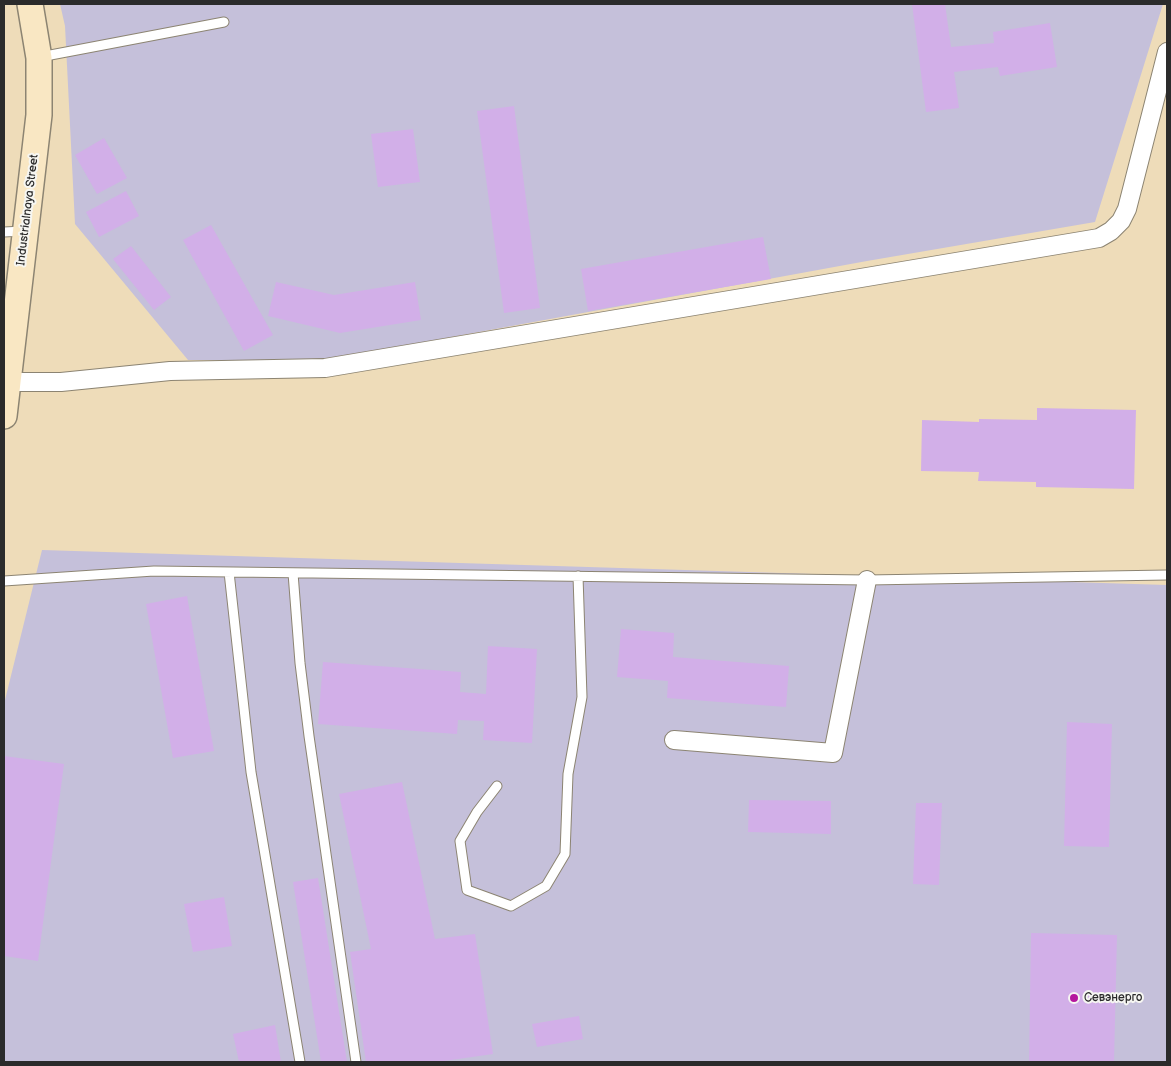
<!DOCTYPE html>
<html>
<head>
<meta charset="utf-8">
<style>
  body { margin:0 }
  #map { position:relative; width:1171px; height:1066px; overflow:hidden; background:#eedcb9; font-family:"Balsamiq Sans",sans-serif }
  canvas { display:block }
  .frame { position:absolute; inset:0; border:5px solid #2b2b2b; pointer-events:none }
</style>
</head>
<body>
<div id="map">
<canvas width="1171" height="1066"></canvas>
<div class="frame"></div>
</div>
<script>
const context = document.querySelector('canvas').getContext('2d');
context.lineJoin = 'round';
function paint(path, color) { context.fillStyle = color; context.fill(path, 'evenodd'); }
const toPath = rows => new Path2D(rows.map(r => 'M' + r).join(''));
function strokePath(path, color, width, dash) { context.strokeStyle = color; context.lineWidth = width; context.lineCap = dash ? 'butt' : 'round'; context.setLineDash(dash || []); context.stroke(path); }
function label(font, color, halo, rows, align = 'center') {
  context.font = font + ' "Balsamiq Sans",sans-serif'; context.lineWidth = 4; context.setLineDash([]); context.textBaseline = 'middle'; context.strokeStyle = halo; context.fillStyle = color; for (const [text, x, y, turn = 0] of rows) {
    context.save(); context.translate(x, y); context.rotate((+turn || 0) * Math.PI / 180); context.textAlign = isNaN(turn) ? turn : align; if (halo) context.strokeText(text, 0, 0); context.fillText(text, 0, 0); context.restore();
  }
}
paint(toPath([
  [60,4,1163,4,1095,222,867,261,326,360,188,360,75,224,65,26],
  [42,550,1167,585,1167,1062,4,1062,4,704]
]), '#c5c0da');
paint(toPath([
  [912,4,945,4,951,47,994,43,993,32,1050,23,1057,67,1000,76,998,67,954,72,959,108,926,112],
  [514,106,540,308,504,313,477,111],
  [413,129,420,182,378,187,371,134],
  [104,138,127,178,97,194,75,155],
  [126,191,139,216,99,237,86,212],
  [211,225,273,335,244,351,183,240],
  [763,237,771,279,588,311,581,269],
  [131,246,171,297,154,310,113,259],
  [276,282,334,295,415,282,421,320,340,333,268,316],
  [1037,408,1136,410,1134,489,1036,487,1036,482,978,481,979,472,921,471,922,420,979,422,979,419,1037,420],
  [187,596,214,751,173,758,146,604],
  [621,629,674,633,673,657,789,666,786,707,667,698,668,681,617,677],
  [488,646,537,649,532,743,483,740,484,721,458,720,457,734,318,724,323,662,461,672,460,692,486,694],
  [1067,722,1112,724,1109,847,1064,846],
  [4,756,64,764,38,961,4,956],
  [402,782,435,939,475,934,493,1054,437,1062,366,1062,350,952,371,949,339,794],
  [749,800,831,801,831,834,748,832],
  [916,803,942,803,939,885,913,884],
  [318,878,347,1062,321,1062,293,882],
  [224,897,232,946,193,952,184,904],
  [1031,933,1117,935,1114,1062,1029,1062],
  [579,1016,583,1039,537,1047,532,1024],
  [275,1025,281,1062,239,1062,233,1034]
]), '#d2afe8');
const lane = toPath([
  [40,57,224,22],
  [4,232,23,231],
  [229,572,251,772,300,1062],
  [293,573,300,663,309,736,356,1062],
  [4,581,154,571,867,580,1167,575],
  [497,786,477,812,460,841,467,890,511,906,546,886,565,854,568,774,582,697,578,576]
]);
const street = toPath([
  [8,382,61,382,170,371,325,368,1099,238,1111,231,1121,221,1127,209,1167,52],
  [674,740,833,753,867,580]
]);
const secondary = toPath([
  [4,416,39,115,39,58,30,4]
]);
strokePath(lane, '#8c8472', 11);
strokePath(street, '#8c8472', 20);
strokePath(secondary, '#8c8472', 28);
strokePath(lane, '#fff', 9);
strokePath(street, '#fff', 18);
strokePath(secondary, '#f9e7c3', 25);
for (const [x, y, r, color] of [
  [1074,998,5,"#b5179e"]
]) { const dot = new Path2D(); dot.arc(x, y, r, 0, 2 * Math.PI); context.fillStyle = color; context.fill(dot); strokePath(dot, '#f6f6f2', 2); }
label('12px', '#2b2b2b', '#f6f6f2', [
  ["Industrialnaya Street",28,210,-83]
]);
label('12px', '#2b2b2b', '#f6f6f2', [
  ["Севэнерго",1084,998]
], 'left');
</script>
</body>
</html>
